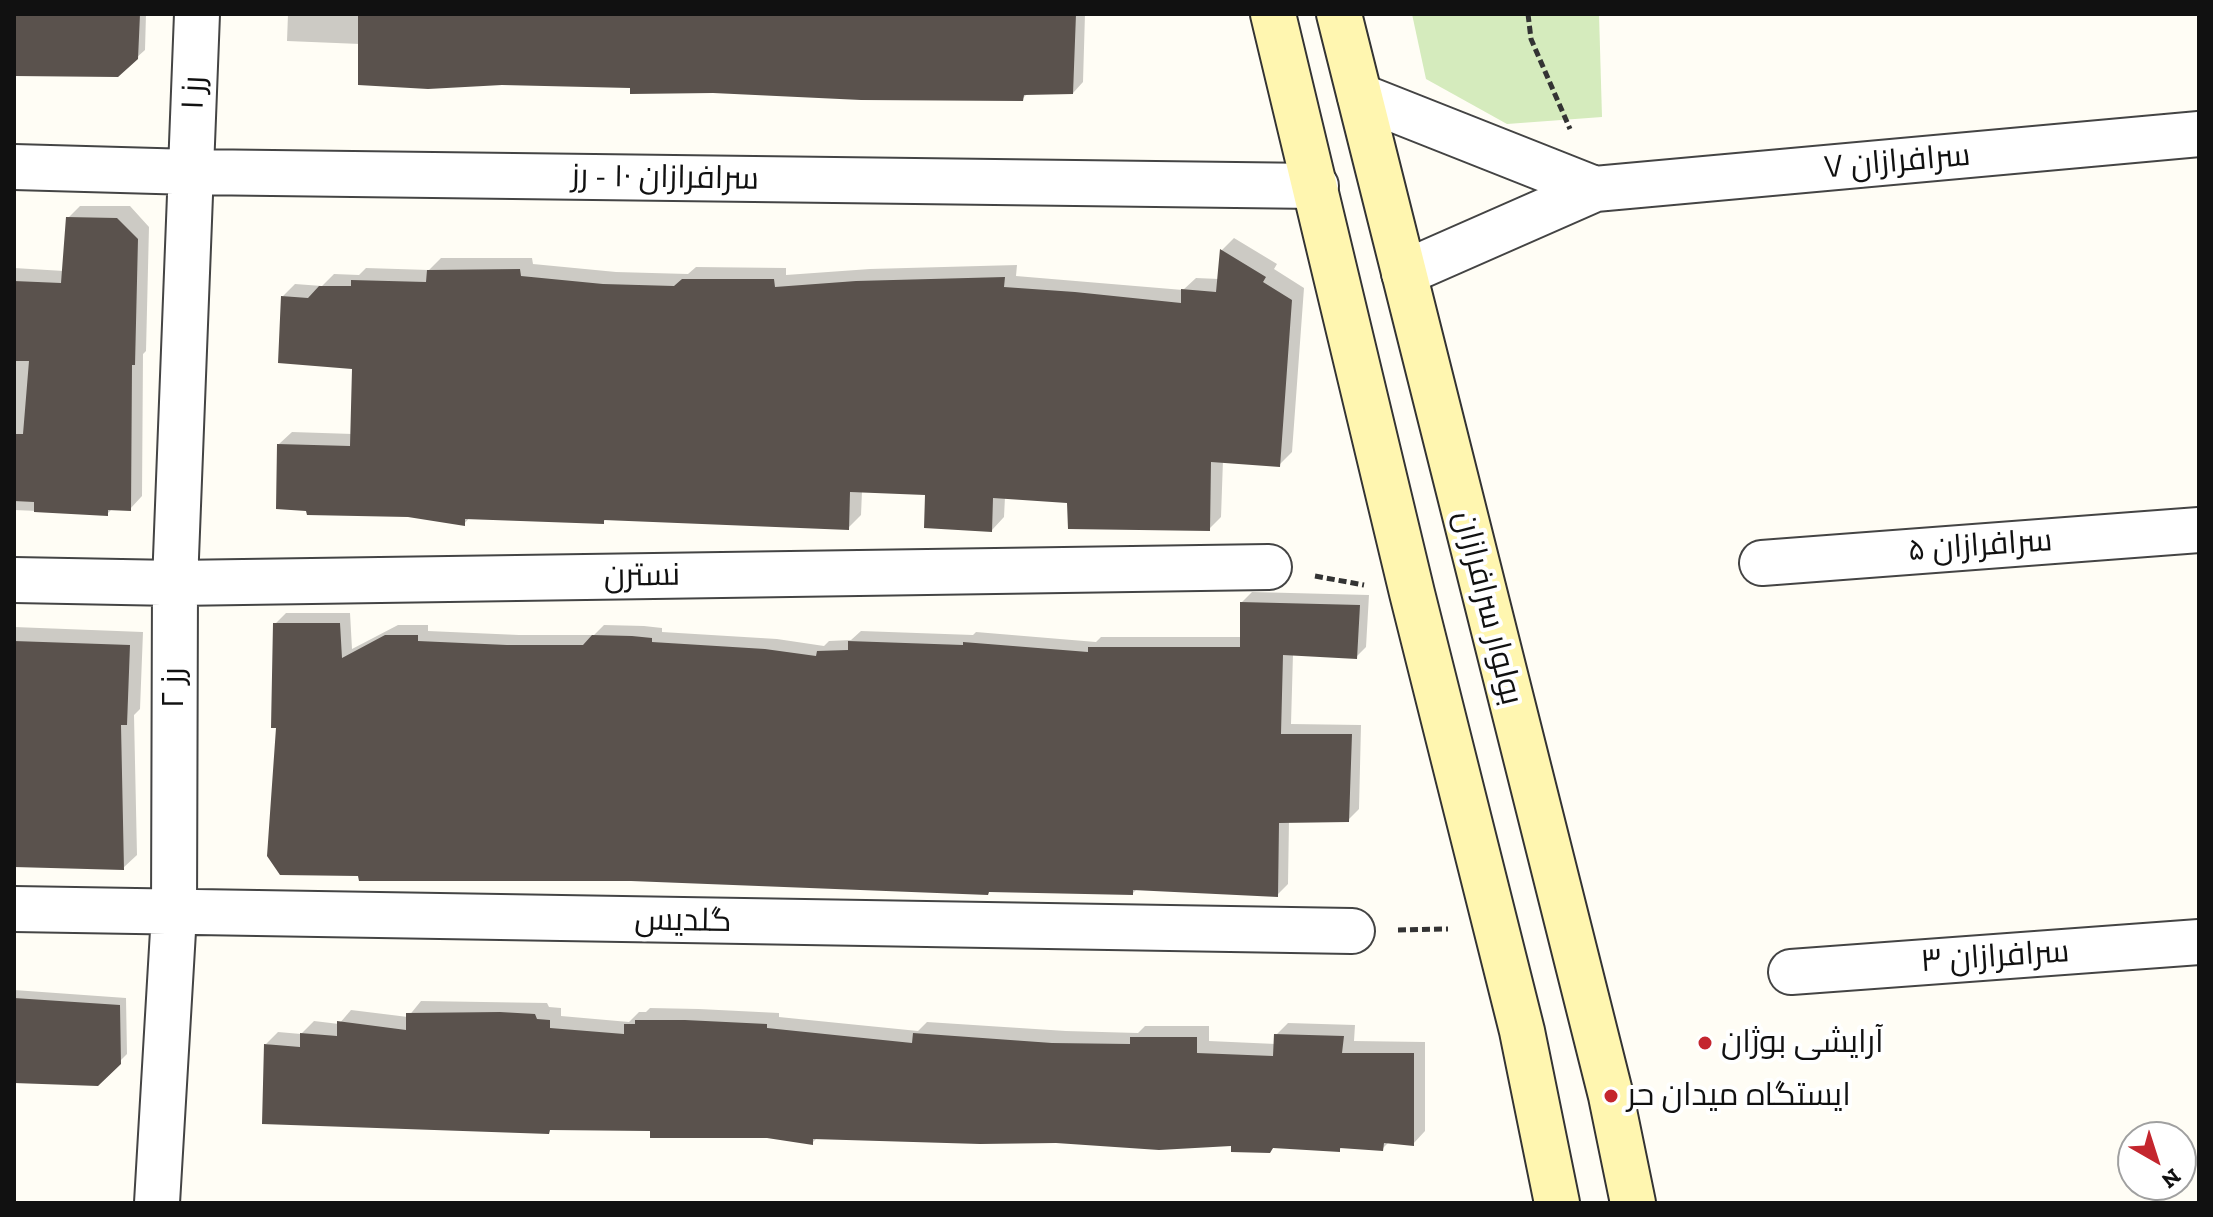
<!DOCTYPE html>
<html>
<head>
<meta charset="utf-8">
<style>
  body { margin:0 }
  #map { position:relative; width:2213px; height:1217px; overflow:hidden; background:#fffdf5; font-family:"Zilla Slab",serif }
  canvas { display:block }
  .frame { position:absolute; inset:0; border:16px solid #111; pointer-events:none }
  .north { position:absolute; left:2117px; top:1121px; width:80px; height:80px; box-sizing:border-box; background:#fff; border:2px solid #a0a0a0; border-radius:50%; rotate:141deg; font-size:22px; font-weight:700; line-height:32px; text-align:center; color:#111 }
  .north::after { content:''; display:block; margin:auto; width:28px; height:36px; background:#c4262e; clip-path:polygon(50% 0,100% 100%,50% 72%,0 100%) }
</style>
</head>
<body>
<div id="map">
<canvas width="2213" height="1217"></canvas>
<div class="frame"></div>
<div class="north">N</div>
</div>
<script>
const context = document.querySelector('canvas').getContext('2d');
context.lineJoin = 'round';
function paint(path, color) { context.fillStyle = color; context.fill(path, 'evenodd'); }
const toPath = rows => new Path2D(rows.map(r => 'M' + r).join(''));
function strokePath(path, color, width, dash) { context.strokeStyle = color; context.lineWidth = width; context.lineCap = dash ? 'butt' : 'round'; context.setLineDash(dash || []); context.stroke(path); }
function label(font, color, halo, rows, align = 'center') {
  context.font = font + ' "Zilla Slab",Cairo,serif'; context.lineWidth = 8; context.setLineDash([]); context.textBaseline = 'middle'; context.strokeStyle = halo; context.fillStyle = color; for (const [text, x, y, turn = 0] of rows) {
    context.save(); context.translate(x, y); context.rotate((+turn || 0) * Math.PI / 180); context.textAlign = isNaN(turn) ? turn : align; if (halo) context.strokeText(text, 0, 0); context.fillText(text, 0, 0); context.restore();
  }
}
paint(toPath([
  [1412,14,1599,14,1602,117,1507,124,1426,79]
]), '#d5ebbd');
paint(toPath([
  [14,14,146,14,145,50,117,75,14,74],
  [288,14,1085,14,1083,82,1073,93,1028,93,1022,99,632,86,360,44,287,41],
  [80,206,130,206,149,227,146,351,143,354,142,496,130,509,113,508,107,514,14,510,14,268,64,271,68,218],
  [1234,238,1277,264,1274,269,1304,288,1292,452,1280,464,1223,460,1221,517,1209,529,1069,501,1005,497,1004,517,992,530,927,493,862,491,861,515,848,528,607,518,603,522,470,517,464,524,279,444,292,432,353,434,354,368,283,296,295,284,322,286,334,274,359,275,366,268,429,270,441,258,532,258,533,264,616,272,688,274,696,267,786,268,786,275,870,269,1017,265,1016,276,1183,290,1196,278,1219,279,1222,250],
  [1252,592,1369,595,1366,647,1356,657,1293,654,1291,724,1361,725,1359,809,1348,820,1289,821,1288,884,1277,895,1137,889,1133,893,278,725,275,624,286,613,350,613,352,649,398,625,428,625,428,631,519,635,594,635,604,625,644,626,662,628,662,632,777,639,824,646,829,641,851,640,861,631,973,635,976,632,1096,642,1101,637,1242,637,1242,602],
  [14,627,143,632,140,709,134,715,137,855,123,868,14,866],
  [14,990,126,998,127,1054,97,1084,14,1081],
  [421,1001,547,1003,549,1007,561,1008,561,1016,629,1022,639,1012,646,1012,650,1008,699,1009,779,1013,779,1017,918,1031,927,1022,1066,1031,1138,1033,1145,1026,1209,1026,1209,1041,1276,1044,1276,1035,1288,1023,1355,1025,1354,1041,1425,1042,1425,1131,1413,1144,1390,1141,1382,1149,1343,1146,1339,1150,1275,1146,1270,1151,1233,1144,818,1137,812,1143,767,1136,652,1129,266,1044,278,1032,301,1034,314,1021,339,1024,351,1010,408,1017]
]), '#0003');
paint(toPath([
  [14,14,140,14,138,59,118,77,14,76],
  [358,14,1076,14,1073,94,1024,95,1023,101,861,100,713,93,630,94,630,88,502,85,428,89,358,85],
  [66,217,117,218,138,239,135,365,132,365,131,511,108,510,108,516,34,512,34,502,14,501,14,434,23,434,29,361,14,361,14,281,61,283],
  [1220,249,1266,277,1263,282,1292,300,1280,467,1211,462,1210,531,1068,529,1067,503,993,498,992,532,924,528,925,495,850,492,849,530,604,520,604,524,465,519,465,526,408,517,307,515,306,511,276,509,277,444,350,446,352,369,278,363,281,296,308,298,319,286,351,286,351,280,426,282,427,270,520,269,521,276,603,284,674,286,682,279,774,279,775,287,856,281,1005,277,1004,287,1075,292,1181,303,1181,289,1216,292],
  [1240,602,1360,605,1357,659,1283,655,1281,734,1352,734,1349,822,1279,823,1278,897,1133,890,1133,895,989,892,988,895,631,881,359,881,358,876,280,875,267,856,276,728,271,728,273,623,340,623,342,658,385,635,418,635,418,641,507,645,583,645,592,635,632,636,652,638,652,642,765,649,816,656,817,651,848,650,848,641,963,645,963,642,1088,652,1088,647,1240,647],
  [14,641,130,645,127,725,121,725,124,870,14,867],
  [14,998,120,1005,121,1064,98,1086,14,1083],
  [500,1012,535,1014,537,1019,550,1020,550,1028,624,1034,624,1024,635,1024,635,1020,685,1020,767,1024,767,1028,912,1043,913,1033,1052,1043,1130,1044,1130,1037,1197,1037,1197,1053,1273,1056,1274,1034,1344,1036,1342,1053,1414,1053,1414,1146,1384,1143,1383,1151,1340,1148,1340,1152,1273,1148,1270,1153,1231,1152,1231,1146,1159,1150,1056,1143,980,1144,813,1139,813,1145,767,1138,650,1138,650,1131,550,1130,549,1134,262,1124,264,1044,300,1047,300,1033,337,1036,337,1021,406,1030,406,1013]
]), '#5a524d');
const minor = toPath([
  [1360,96,1595,189],
  [14,167,192,172,1316,186],
  [1404,273,1595,189,2199,134],
  [1762,563,2199,530],
  [14,580,175,583,1269,567],
  [14,909,1352,931],
  [1791,972,2199,942],
  [157,1203,174,914,175,583,197,14]
]);
const secondary = toPath([
  [1273,14,1412,593,1522,1031,1557,1203],
  [1339,14,1611,1096,1633,1203]
]);
strokePath(minor, '#444', 48);
strokePath(secondary, '#333', 48);
strokePath(toPath([
  [1528,14,1531,39,1570,129],
  [1315,576,1364,585],
  [1398,930,1448,929]
]), '#333', 5, [8, 4]);
strokePath(minor, '#fff', 44);
strokePath(secondary, '#fff6b0', 44);
for (const [x, y, r, color] of [
  [1705,1043,8,"#c4262e"],
  [1611,1096,8,"#c4262e"]
]) { const dot = new Path2D(); dot.arc(x, y, r, 0, 2 * Math.PI); context.fillStyle = color; context.fill(dot); strokePath(dot, '#fff', 3); }
label('32px', '#111', '#fff', [
  ["رز ۱",194,93,-88],
  ["سرافرازان ۷",1897,162,-5],
  ["سرافرازان ۱۰ - رز",665,178,1],
  ["سرافرازان ۵",1980,546,-4],
  ["نسترن",642,576,-1],
  ["بولوار سرافرازان",1488,608,76],
  ["رز ۲",174,688,-90],
  ["گلدیس",683,921,1],
  ["سرافرازان ۳",1995,957,-4]
]);
label('32px', '#111', '#fff', [
  ["آرایشی بوژان",1721,1043],
  ["ایستگاه میدان حر",1627,1096]
], 'left');
</script>
</body>
</html>
